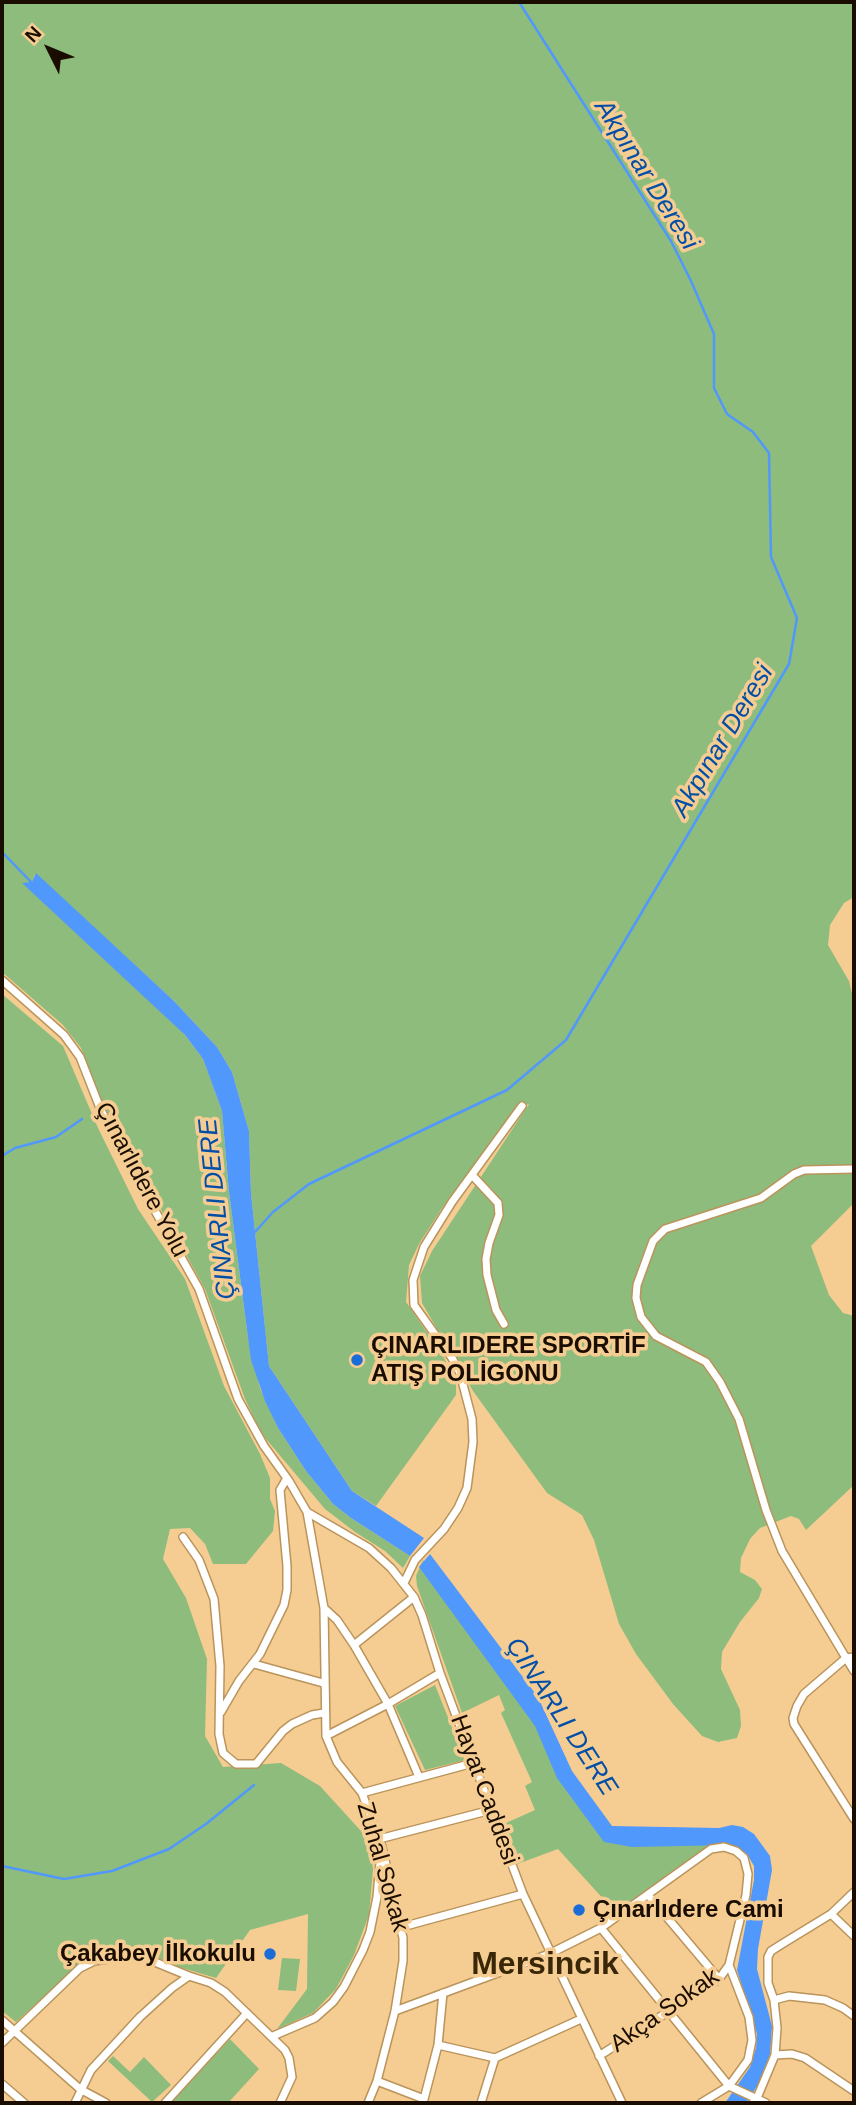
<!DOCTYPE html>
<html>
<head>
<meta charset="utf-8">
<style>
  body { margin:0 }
  #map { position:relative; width:856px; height:2105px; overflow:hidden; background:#f5cd92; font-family:Helvetica,sans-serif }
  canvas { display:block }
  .frame { position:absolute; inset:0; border:4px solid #1a0d00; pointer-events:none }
  .north { position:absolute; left:14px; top:14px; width:70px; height:70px; -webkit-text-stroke:5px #f5cd92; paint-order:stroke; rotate:313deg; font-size:19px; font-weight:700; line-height:28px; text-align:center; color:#1a0d00 }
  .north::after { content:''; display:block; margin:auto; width:24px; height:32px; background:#1a0d00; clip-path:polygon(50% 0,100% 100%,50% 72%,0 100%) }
</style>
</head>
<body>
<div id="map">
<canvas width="856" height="2105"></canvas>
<div class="frame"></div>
<div class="north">N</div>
</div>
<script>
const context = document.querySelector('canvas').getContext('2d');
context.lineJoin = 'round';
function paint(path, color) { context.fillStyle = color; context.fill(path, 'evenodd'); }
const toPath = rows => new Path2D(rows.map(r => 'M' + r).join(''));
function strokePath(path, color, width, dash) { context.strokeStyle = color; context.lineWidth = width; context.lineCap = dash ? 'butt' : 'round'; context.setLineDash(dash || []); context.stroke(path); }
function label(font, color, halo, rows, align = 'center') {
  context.font = font + ' Helvetica,sans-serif'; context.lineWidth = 7; context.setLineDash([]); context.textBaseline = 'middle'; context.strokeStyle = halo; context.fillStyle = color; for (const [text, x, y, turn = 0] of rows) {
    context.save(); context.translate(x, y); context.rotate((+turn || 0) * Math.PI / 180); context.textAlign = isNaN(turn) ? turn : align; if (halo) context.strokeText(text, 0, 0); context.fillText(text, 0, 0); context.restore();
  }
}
paint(toPath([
  [2,2,854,2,854,897,844,903,830,925,828,945,849,981,854,1002,854,1203,811,1246,829,1295,843,1313,854,1316,854,1485,806,1530,799,1519,791,1516,760,1528,750,1539,741,1558,740,1572,755,1580,762,1589,759,1598,740,1622,722,1652,721,1669,740,1710,741,1726,737,1738,718,1742,702,1736,673,1704,636,1654,619,1624,594,1540,582,1515,547,1493,473,1391,422,1303,420,1276,432,1251,529,1104,517,1108,442,1208,419,1244,409,1265,406,1302,442,1354,456,1382,456,1395,376,1506,352,1491,269,1366,251,1193,249,1131,232,1072,217,1047,174,1001,35,874,32,883,185,1035,203,1059,222,1111,229,1192,248,1338,260,1388,278,1428,306,1471,333,1504,351,1518,410,1556,403,1568,385,1551,355,1532,325,1509,261,1433,245,1399,205,1289,122,1139,99,1095,81,1048,63,1025,2,972],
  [2,994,63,1046,98,1128,138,1209,185,1279,224,1386,260,1454,270,1478,270,1499,275,1511,273,1531,246,1564,213,1564,205,1544,190,1528,170,1529,163,1559,186,1598,207,1659,205,1736,223,1767,281,1763,320,1786,371,1842,373,1870,369,1915,354,1955,336,1989,313,2013,277,2029,307,1989,308,1914,250,1930,216,1978,179,1967,147,1953,128,1950,92,1956,73,1970,16,2022,2,2011],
  [423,1560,605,1828,729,1833,616,1913,558,1849,512,1866,497,1827,535,1810,525,1786,532,1782,501,1713,505,1710,499,1695,462,1713,417,1586,416,1576],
  [435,1685,465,1760,425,1770,395,1706],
  [282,1958,300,1959,296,1991,278,1990],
  [230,2039,259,2069,228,2103,170,2103],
  [113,2056,130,2072,144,2057,171,2085,152,2102,108,2061]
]), '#8ebc7d');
paint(toPath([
  [36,873,174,1001,217,1047,232,1072,249,1131,251,1193,269,1366,352,1491,424,1538,410,1556,351,1518,333,1504,306,1471,278,1428,265,1401,251,1360,248,1338,229,1192,222,1111,203,1059,185,1035,22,883,32,882],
  [430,1554,538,1697,572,1771,612,1826,719,1828,732,1825,743,1827,754,1834,770,1856,772,1870,758,1949,757,1969,772,2026,770,2054,761,2080,746,2103,725,2103,750,2067,756,2048,757,2034,737,1970,754,1880,754,1866,747,1854,732,1845,632,1847,604,1842,557,1778,535,1726,419,1567]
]), '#5198fc');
strokePath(toPath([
  [2,852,32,883],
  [2,1156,15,1148,56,1137,82,1119],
  [255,1232,273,1212,309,1184,507,1090,566,1040,789,664,797,618,771,557,769,453,753,432,727,414,714,388,714,334,691,281,671,241,519,2],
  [2,1866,64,1879,112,1871,169,1849,206,1824,254,1785]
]), '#5198fc', 2.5);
const minor = toPath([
  [2,980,64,1035,80,1057,100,1108,118,1145,199,1289,238,1399,264,1446,289,1481,307,1512,324,1608,326,1736,337,1762,362,1793,382,1847,403,1938,403,1961,395,2011,377,2081,368,2103],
  [854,1169,804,1170,794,1174,761,1198,665,1229,653,1241,637,1285,636,1298,641,1317,656,1336,706,1362,720,1382,739,1419,766,1510,782,1551,846,1658,804,1694,797,1706,793,1718,794,1724,854,1819],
  [472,1175,498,1203,499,1215,489,1243,486,1259,487,1275,496,1310,504,1324],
  [307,1512,369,1548,391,1568,414,1597,422,1615,440,1673,523,1894,622,2103],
  [183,1537,199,1560,214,1599,220,1666,219,1734,223,1753,236,1764,256,1764,283,1731,292,1724,312,1715,324,1713],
  [404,1583,415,1560,444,1529,458,1508,467,1488,473,1442,472,1419,460,1373,452,1358,414,1305,413,1280,424,1247,452,1202,522,1106],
  [324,1608,337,1620,354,1645,388,1704,419,1777],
  [354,1645,414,1597],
  [854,1657,846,1658,854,1671],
  [254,1664,323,1683],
  [221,1712,239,1681,260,1654,284,1605,287,1590,287,1566,280,1490,287,1478],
  [326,1736,388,1704,440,1673],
  [362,1793,473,1763],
  [379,1839,491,1810],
  [649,1896,719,1979],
  [831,1914,854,1936],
  [402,1927,523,1894],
  [601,1928,729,2086,748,2060,752,2040,749,2017,729,1965],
  [774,2000,789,1996,825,2000,843,2008,854,2016],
  [395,2011,549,1954,601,1928,711,1849,724,1847,736,1851,744,1858,748,1874,746,1895,729,1965,719,1979,599,2056],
  [2,2020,80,2089,106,2103],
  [273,2036,315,2018,333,2002,344,1987,363,1950,370,1932,377,1897,381,1852],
  [2,2043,80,1968,94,1961,130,1956,145,1958,189,1976],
  [438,2045,495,2058,581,2019],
  [775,2055,792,2054,805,2058,854,2091],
  [377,2081,424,2099],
  [2,2084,24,2103],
  [75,2103,91,2070,140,2017,172,1988,189,1976,211,1983,225,1992,285,2050,289,2058,292,2077,280,2103],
  [165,2103,247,2013],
  [423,2103,438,2045,443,1993],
  [481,2103,495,2058],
  [701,2103,729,2086,766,2103],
  [753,2103,757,2098,775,2055,777,2028,774,2000,768,1983,768,1957,771,1951,782,1944,831,1914,854,1892]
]);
strokePath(minor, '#ba945b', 10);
strokePath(minor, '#fff', 7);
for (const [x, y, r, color] of [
  [357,1360,7,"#1a6dd7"],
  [579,1910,7,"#1a6dd7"],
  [270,1954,7,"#1a6dd7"]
]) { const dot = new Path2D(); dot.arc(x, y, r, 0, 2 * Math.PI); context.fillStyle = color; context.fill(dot); strokePath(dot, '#f5cd92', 2.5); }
label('24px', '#1a0d00', '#f5cd92', [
  ["Çınarlıdere Yolu",141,1180,62],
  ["Hayat Caddesi",484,1790,70],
  ["Zuhal Sokak",382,1867,74],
  ["Akça Sokak",665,2011,-35]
]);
label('bold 24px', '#1a0d00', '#f5cd92', [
  ["ÇINARLIDERE SPORTİF",371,1346],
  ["ATIŞ POLİGONU",371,1374],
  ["Çınarlıdere Cami",593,1910],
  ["Çakabey İlkokulu",256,1954,"right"]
], 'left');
label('italic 26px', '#044fa6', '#f5cd92', [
  ["Akpınar Deresi",646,175,58],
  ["Akpınar Deresi",723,741,-59],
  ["ÇINARLI DERE",218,1209,-96],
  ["ÇINARLI DERE",561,1717,57]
]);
label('bold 32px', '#392707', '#f5cd92', [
  ["Mersincik",545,1965]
]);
</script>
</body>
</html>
